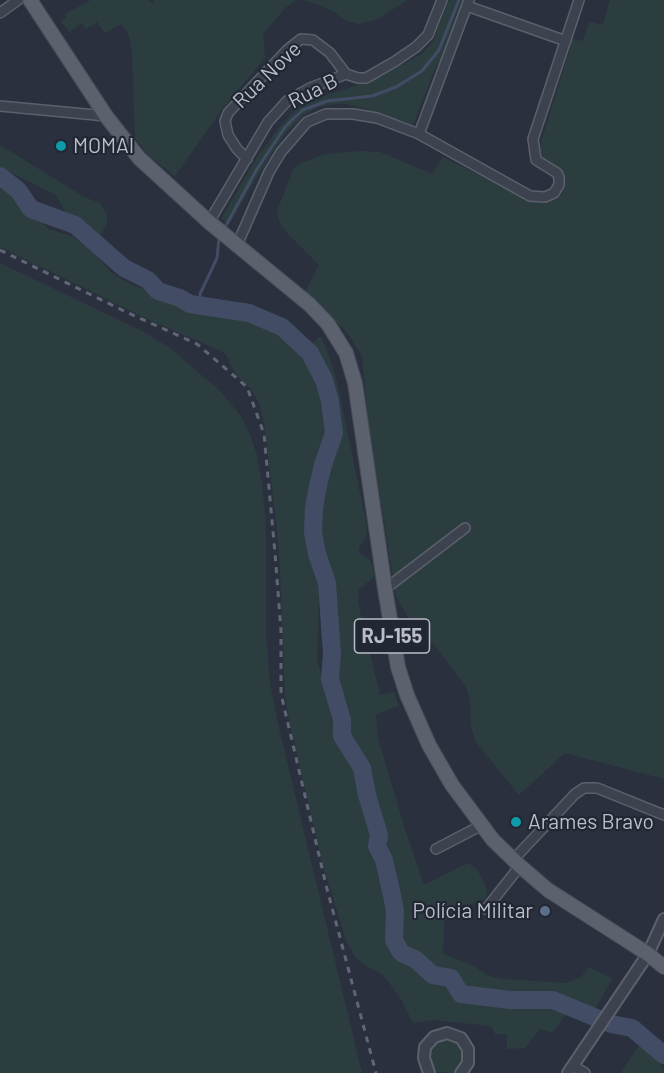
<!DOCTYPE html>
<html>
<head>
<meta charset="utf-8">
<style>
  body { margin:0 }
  canvas { display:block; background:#2a303e }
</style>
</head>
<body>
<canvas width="664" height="1073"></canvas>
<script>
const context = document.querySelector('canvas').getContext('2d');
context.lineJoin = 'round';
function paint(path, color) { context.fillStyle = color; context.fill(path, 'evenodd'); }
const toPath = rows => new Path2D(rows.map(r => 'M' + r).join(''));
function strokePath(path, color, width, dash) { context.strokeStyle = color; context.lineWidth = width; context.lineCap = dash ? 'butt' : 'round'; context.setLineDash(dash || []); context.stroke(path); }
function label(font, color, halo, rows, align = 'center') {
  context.font = font + ' Barlow,sans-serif'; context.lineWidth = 4.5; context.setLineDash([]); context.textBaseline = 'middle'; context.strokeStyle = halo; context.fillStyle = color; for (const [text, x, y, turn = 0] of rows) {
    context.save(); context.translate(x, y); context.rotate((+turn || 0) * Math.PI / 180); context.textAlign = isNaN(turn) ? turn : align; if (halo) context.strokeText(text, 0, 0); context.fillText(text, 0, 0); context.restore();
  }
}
paint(toPath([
  [91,0,148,0,153,4,155,0,296,0,285,8,263,34,265,58,222,109,175,176,150,157,135,138,132,51,129,36,121,24,105,33,97,22,86,29,82,23,69,32,61,21,66,17,65,14],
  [301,0,407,0,378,19,358,24,344,20,334,12,320,5],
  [449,0,464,0,446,50,434,71,413,125,363,108,346,104,336,104,318,107,303,116,286,132,261,170,230,223,221,219,257,157,279,128,295,110,324,96,374,80,422,54,433,41],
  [610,0,664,0,664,779,565,753,519,795,475,741,471,725,470,700,466,687,437,648,411,622,396,596,369,429,362,356,346,331,304,294,319,265,286,232,280,223,277,211,293,170,300,164,324,154,360,151,380,152,432,174,443,157,529,200,546,201,561,195,565,188,565,175,559,169,541,157,540,149,542,139,573,39,583,41,589,22,603,25],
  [0,145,84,197,100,203,107,215,107,223,101,234,97,235,91,233,84,225,66,213,56,195,0,167],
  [0,188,16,198,27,211,35,214,48,229,69,235,87,246,110,271,124,281,173,301,270,328,290,338,306,360,319,386,329,423,326,442,313,477,306,513,307,531,314,557,319,592,317,659,336,736,356,762,361,791,373,823,374,851,380,860,380,873,389,911,393,949,404,962,416,963,433,980,444,982,452,992,458,996,500,1002,544,1002,570,1008,553,1033,540,1029,525,1048,507,1049,507,1034,495,1034,491,1026,433,1020,413,1023,402,1001,387,980,382,974,368,967,356,958,347,943,322,862,288,715,285,696,280,570,277,528,264,423,259,403,250,388,235,374,227,356,223,352,150,320,0,247],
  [0,263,142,331,170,348,220,391,241,416,251,437,257,456,262,484,266,525,266,636,270,683,278,724,362,1073,0,1073],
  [291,328,312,344,320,336,326,347,337,382,367,527,366,537,359,548,359,553,370,560,375,573,374,577,359,589,358,601,361,616,380,695,394,692,399,706,376,714,378,738,405,830,424,885,468,863,477,869,487,889,486,898,469,905,444,921,443,954,472,965,489,976,504,979,566,983,581,977,589,967,612,979,593,1013,560,999,548,996,490,996,475,993,452,976,439,974,419,955,405,949,398,928,401,910,379,823,360,756,346,737,346,717,337,667,334,583,318,533,322,498,338,428,335,400,325,369,310,348],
  [444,1035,461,1042,465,1059,459,1070,453,1073,436,1072,432,1069,426,1054,427,1048],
  [639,1045,654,1056,664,1069,664,1073,621,1073]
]), '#2c3d40');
strokePath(toPath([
  [224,229,257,169,285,127,294,118,303,110,327,101,372,96,396,87,422,71,439,50,459,0],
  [201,306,200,294,217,258,219,238]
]), '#424c65', 3);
strokePath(toPath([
  [0,176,18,190,31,209,75,225,124,268,148,280,158,291,180,298,190,304,249,313,282,327,310,353,324,380,330,401,334,433,323,465,318,486,314,508,313,532,317,554,327,583,332,654,330,679,342,720,342,736,362,768,367,795,379,835,377,846,384,860,392,895,395,911,394,940,400,951,403,954,415,959,433,975,451,978,461,994,510,1000,553,1000,611,1024,632,1028,664,1055]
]), '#424c65', 18);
const minor = toPath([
  [467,6,566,41],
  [0,13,18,0],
  [0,106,106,116],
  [419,134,469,0],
  [247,159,237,149,228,135,225,121,228,113,287,50,301,39,313,40,330,53,346,74],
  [209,222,268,122,287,101,310,88,346,74,358,78,366,78,394,62,416,47,428,35,442,0],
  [237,245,269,172,281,152,307,122,326,114,353,114,377,118,419,134,530,196,545,197,554,193,559,185,559,177,557,173,536,160,533,139,579,0],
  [385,589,465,528],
  [436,849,482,825],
  [513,860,575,794,584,788,597,788,664,815],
  [486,909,520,866],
  [573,1066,585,1073]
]);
const tertiary = toPath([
  [429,1073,424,1058,425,1047,434,1037,447,1033,461,1038,468,1049,468,1063,461,1073],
  [568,1073,648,954,664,919]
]);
const primary = toPath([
  [30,0,106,116,139,158,209,222,310,305,328,324,346,353,355,383,385,589,398,667,407,695,429,745,452,785,493,840,520,866,548,890,648,954,664,967]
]);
strokePath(minor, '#5b606c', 12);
strokePath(tertiary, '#5b606c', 14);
strokePath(primary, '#474b58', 16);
strokePath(minor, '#3d424f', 9);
strokePath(tertiary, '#3d424f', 10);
strokePath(primary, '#5c616e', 14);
strokePath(toPath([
  [0,250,124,311,197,344,247,387,264,434,275,553,281,631,281,694,326,885,376,1073]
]), '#606675', 3, [6, 6]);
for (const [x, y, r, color] of [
  [61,146,6,"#0f9aa8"],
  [516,822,6,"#0f9aa8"],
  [545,911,6,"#5c6f8a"]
]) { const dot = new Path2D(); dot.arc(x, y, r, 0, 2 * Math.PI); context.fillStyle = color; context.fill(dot); strokePath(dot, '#222734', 2); }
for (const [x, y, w] of [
  [392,636,75]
]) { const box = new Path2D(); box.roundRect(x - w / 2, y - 17, w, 34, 4.5); context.fillStyle = '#222734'; context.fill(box); strokePath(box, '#babec9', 1.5); }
label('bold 20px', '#babec9', null, [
  ["RJ-155",392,636]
]);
label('21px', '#babec9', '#222734', [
  ["Rua Nove",267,75,-44],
  ["Rua B",313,91,-27]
]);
label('21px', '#babec9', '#222734', [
  ["MOMAI",73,146],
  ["Arames Bravo",528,822],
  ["Polícia Militar",533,911,"right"]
], 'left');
</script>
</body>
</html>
